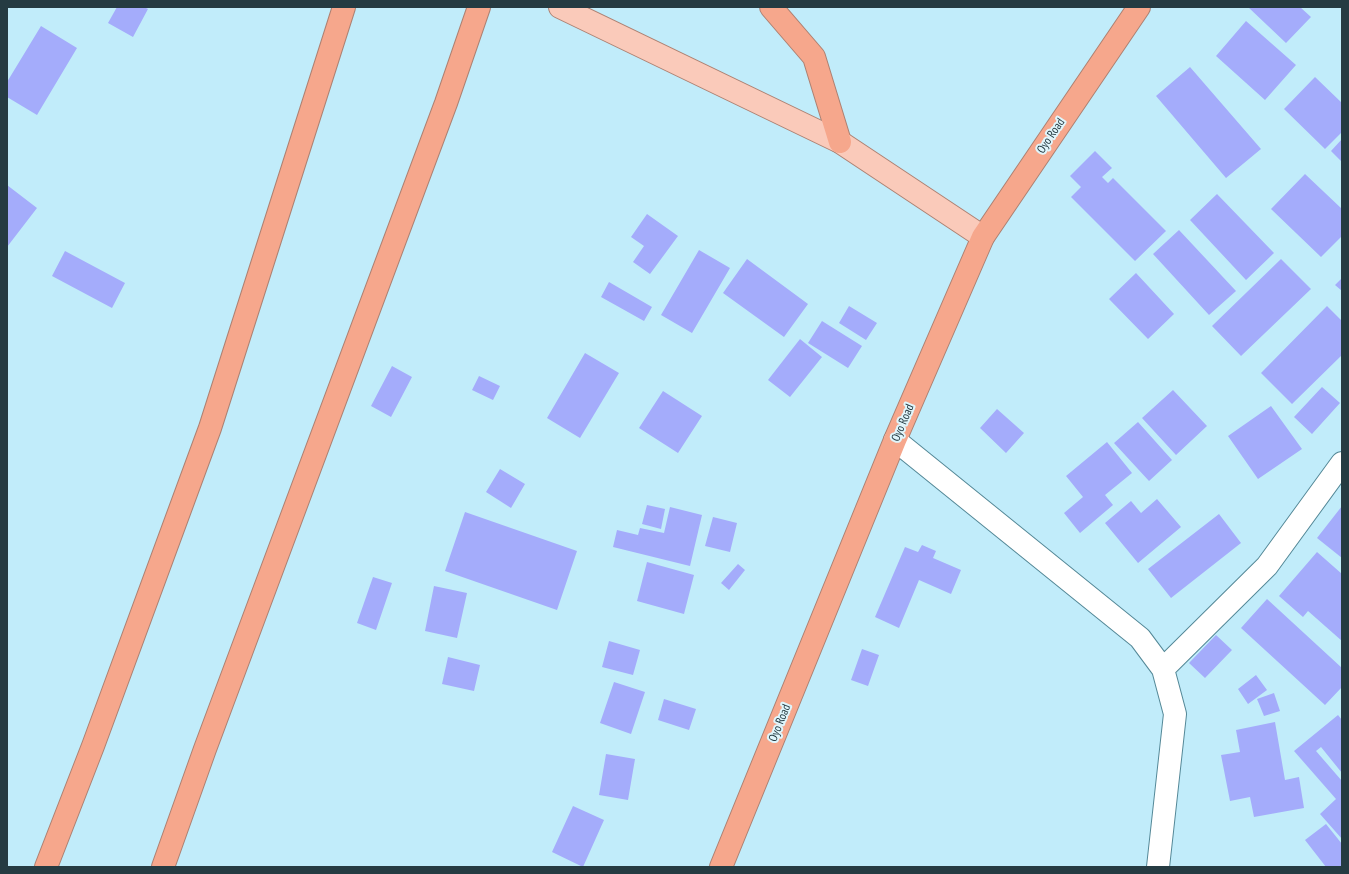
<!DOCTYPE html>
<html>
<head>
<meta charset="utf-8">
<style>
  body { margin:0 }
  #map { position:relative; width:1349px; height:874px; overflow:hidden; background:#c1ecfa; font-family:"PT Sans Narrow",sans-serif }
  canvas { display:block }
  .frame { position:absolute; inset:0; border:8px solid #253b42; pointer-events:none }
</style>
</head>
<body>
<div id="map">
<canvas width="1349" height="874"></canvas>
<div class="frame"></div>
</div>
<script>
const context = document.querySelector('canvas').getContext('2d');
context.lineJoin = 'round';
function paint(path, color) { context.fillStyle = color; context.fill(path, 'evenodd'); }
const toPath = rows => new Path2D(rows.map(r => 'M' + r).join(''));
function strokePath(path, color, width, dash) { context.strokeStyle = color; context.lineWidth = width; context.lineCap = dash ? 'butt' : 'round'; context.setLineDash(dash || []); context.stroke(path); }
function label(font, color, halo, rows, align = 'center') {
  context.font = font + ' "PT Sans Narrow",sans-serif'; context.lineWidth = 4; context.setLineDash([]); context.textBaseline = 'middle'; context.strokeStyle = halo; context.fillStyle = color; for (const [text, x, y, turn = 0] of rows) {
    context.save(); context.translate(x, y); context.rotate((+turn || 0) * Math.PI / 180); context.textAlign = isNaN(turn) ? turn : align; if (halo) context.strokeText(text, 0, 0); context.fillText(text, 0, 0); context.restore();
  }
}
paint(toPath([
  [117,7,144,7,148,9,133,37,108,23],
  [1248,7,1300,7,1311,17,1286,43],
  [1246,21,1296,65,1265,100,1216,56],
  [41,26,77,48,37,115,7,97,7,82],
  [1190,67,1261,149,1226,178,1156,96],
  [1315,77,1342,103,1342,132,1325,149,1284,109],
  [1342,139,1342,162,1331,151],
  [1095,151,1112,168,1102,177,1108,183,1113,178,1166,231,1135,261,1071,197,1081,187,1070,176],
  [1305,174,1342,209,1342,236,1321,257,1271,209],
  [7,185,37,208,7,247],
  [1217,194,1274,253,1246,280,1190,220],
  [647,214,678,236,650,274,633,262,644,246,631,237],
  [1179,230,1236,291,1209,315,1153,254],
  [699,250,730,268,692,333,661,315],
  [65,251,125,283,112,308,52,276],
  [747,259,808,304,784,337,723,293],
  [1281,259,1311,289,1241,356,1212,326],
  [1136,273,1174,314,1148,339,1109,299],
  [1342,278,1342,291,1335,285],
  [609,282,652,307,644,321,601,297],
  [849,306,877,323,866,340,839,323],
  [1327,306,1342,321,1342,355,1292,404,1261,373],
  [822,321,862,346,848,368,808,343],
  [800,339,822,357,790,397,768,380],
  [585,353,619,373,580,438,547,418],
  [392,366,412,377,391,417,371,406],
  [479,376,500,386,493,400,472,390],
  [1322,387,1340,403,1312,434,1294,417],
  [1173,390,1207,426,1176,455,1142,418],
  [663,391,702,416,678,453,639,428],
  [1271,406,1302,449,1258,479,1228,436],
  [997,409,1024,433,1006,453,980,428],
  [1138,422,1172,460,1149,481,1114,443],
  [1107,442,1132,473,1105,495,1113,505,1080,533,1064,513,1083,497,1066,476],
  [500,469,525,484,511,508,486,492],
  [1157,499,1181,527,1138,563,1105,523,1131,501,1141,513],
  [647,505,665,509,661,529,642,524],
  [1342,506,1342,558,1317,538],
  [670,507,702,515,690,566,613,547,617,530,638,535,640,528,664,533],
  [465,512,577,551,557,610,445,571],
  [1219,514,1241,543,1171,598,1148,569],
  [713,517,737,523,730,552,705,546],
  [922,545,936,551,933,558,961,570,951,594,919,580,899,628,875,617,905,547,918,552],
  [1317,552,1342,574,1342,641,1308,611,1303,617,1279,596],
  [647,562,694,575,684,614,637,601],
  [738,564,745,570,729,590,721,583],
  [373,577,392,583,376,630,357,623],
  [434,586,467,593,457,638,425,631],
  [1267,599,1342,668,1342,687,1325,705,1241,628],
  [1216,635,1232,650,1205,678,1189,663],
  [609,641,640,650,633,675,602,667],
  [862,649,879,655,868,686,851,680],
  [448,657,480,665,474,691,442,684],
  [1256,675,1267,690,1248,704,1238,689],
  [614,682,645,692,631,734,600,723],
  [1274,693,1280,711,1264,716,1257,699],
  [664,699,696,709,689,730,658,720],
  [1338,715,1342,720,1342,773,1321,747,1316,751,1342,781,1342,839,1320,814,1336,799,1294,751],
  [1275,722,1285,780,1299,777,1304,808,1254,817,1250,797,1230,801,1221,755,1240,752,1236,730],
  [606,754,635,759,628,800,599,795],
  [573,806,604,820,583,867,552,852],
  [1326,824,1342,844,1342,867,1326,867,1305,840]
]), '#a4acfb');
const minor = toPath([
  [895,440,1140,638,1163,669,1175,714,1158,867],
  [1163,669,1267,566,1342,463]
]);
const major = toPath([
  [560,7,840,142,983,237]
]);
const highway = toPath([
  [771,7,814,57,840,142],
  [46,867,93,746,210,428,344,7],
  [163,867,205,749,446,103,479,7],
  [721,867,895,440,983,237,1139,7]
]);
strokePath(minor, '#548897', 24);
strokePath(major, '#ad8172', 24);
strokePath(highway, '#ad8172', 24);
strokePath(minor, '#fff', 22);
strokePath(major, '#facaba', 22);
strokePath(highway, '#f6a78c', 22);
label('12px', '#253b42', '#e0f6fc', [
  ["Oyo Road",1051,136,-56],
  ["Oyo Road",903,423,-67],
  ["Oyo Road",780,723,-68]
]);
</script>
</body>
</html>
